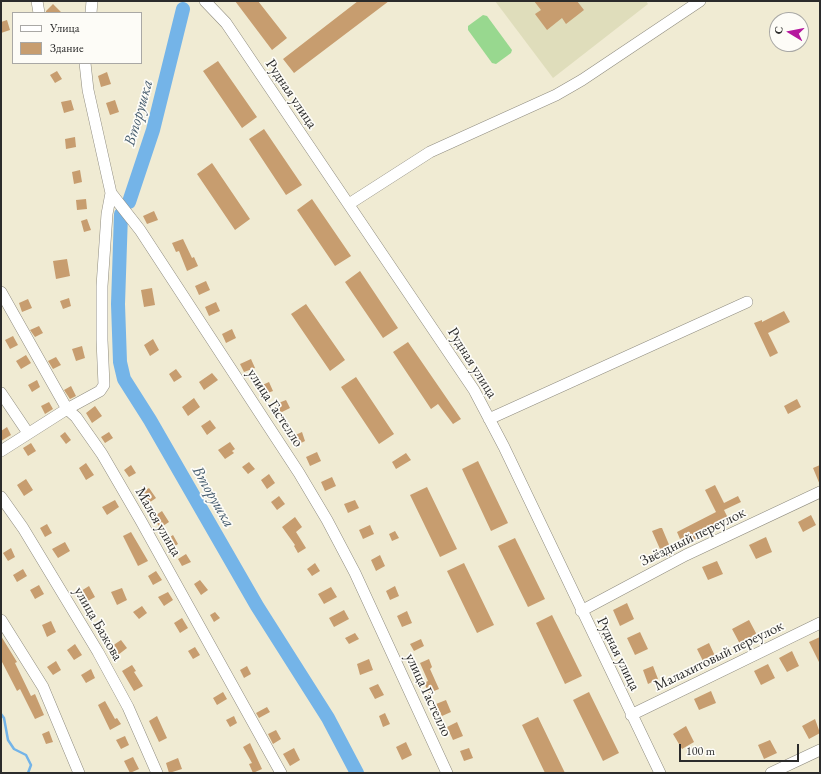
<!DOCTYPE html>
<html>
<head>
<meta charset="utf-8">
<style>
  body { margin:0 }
  #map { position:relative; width:821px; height:774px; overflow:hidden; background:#f0ebd3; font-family:"EB Garamond",serif }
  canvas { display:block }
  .frame { position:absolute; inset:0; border:2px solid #2b2b2b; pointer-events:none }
  .legend { position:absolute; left:12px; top:12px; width:130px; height:52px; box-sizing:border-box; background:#fdfcf7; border:1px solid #a9a8a5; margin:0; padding:5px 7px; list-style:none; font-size:12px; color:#2b2b2b }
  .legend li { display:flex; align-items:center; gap:8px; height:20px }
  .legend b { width:20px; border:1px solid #a9a8a5 }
  .north { position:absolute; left:769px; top:12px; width:40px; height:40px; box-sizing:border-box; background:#fdfcf7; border:1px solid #a9a8a5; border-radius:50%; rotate:280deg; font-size:11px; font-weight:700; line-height:16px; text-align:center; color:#2b2b2b }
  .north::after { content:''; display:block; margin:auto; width:14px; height:18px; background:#b5179e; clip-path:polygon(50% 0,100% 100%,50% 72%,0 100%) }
  .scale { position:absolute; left:679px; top:744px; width:120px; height:18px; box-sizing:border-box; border:2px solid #2b2b2b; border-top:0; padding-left:5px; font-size:12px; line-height:14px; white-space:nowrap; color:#2b2b2b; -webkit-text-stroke:3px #fdfcf7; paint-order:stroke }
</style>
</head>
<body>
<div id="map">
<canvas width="821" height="774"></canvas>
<div class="frame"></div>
<ul class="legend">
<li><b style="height:5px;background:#fff"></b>Улица</li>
<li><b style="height:11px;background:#c79d6f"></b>Здание</li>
</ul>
<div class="north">С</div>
<div class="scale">100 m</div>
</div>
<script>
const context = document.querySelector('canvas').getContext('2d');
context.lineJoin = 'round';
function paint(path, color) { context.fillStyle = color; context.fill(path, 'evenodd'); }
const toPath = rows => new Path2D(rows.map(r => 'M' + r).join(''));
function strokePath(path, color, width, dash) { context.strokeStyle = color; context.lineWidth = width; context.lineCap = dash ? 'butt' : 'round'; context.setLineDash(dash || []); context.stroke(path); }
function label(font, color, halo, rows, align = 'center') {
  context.font = font + ' "EB Garamond",serif'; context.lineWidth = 3.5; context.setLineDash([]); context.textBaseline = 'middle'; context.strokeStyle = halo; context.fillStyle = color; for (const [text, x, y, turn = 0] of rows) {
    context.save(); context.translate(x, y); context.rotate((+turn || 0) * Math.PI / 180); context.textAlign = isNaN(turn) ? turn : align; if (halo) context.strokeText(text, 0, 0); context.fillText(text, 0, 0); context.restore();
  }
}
paint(toPath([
  [495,1,646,1,648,4,553,78]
]), '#dfddbb');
paint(toPath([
  [483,15,487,16,512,50,511,53,496,64,492,63,468,30,468,26]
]), '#98d88f');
strokePath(toPath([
  [1,714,4,718,8,740,14,749,26,755,31,765,28,773]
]), '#74b4e8', 2.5);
strokePath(toPath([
  [129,202,153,130,183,9],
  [121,214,118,304,120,362,124,379,150,420,257,606,328,718,357,773]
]), '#74b4e8', 14);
paint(toPath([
  [235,1,258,1,287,38,272,50],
  [358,1,389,1,294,73,283,59],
  [534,1,577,1,584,10,566,24,562,18,547,30,535,14,541,10],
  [53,4,62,13,46,13,46,11],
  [7,20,10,30,1,33,1,22],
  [218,61,257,117,242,128,203,71],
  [57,71,62,79,55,83,50,75],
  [107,72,111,84,101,87,98,76],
  [71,100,74,110,64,113,61,102],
  [115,100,119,112,110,115,106,103],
  [264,129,302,185,286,195,249,139],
  [75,137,76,147,66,149,65,139],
  [212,163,250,219,235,230,197,174],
  [80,170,82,182,74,184,72,172],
  [86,199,87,209,77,210,76,200],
  [312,199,351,256,335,266,297,210],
  [154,211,158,220,147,224,143,216],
  [87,219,91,230,84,232,81,221],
  [183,239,192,258,194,257,198,266,187,271,179,251,176,252,172,243],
  [67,259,70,276,56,279,53,261],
  [360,271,398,328,383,338,345,282],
  [206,281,210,290,199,295,195,286],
  [152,288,155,305,144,307,141,290],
  [69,298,71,306,63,309,60,301],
  [28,299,32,308,22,312,19,303],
  [216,302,220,311,209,316,205,307],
  [306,304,345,360,330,371,291,314],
  [784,311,790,322,768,333,778,353,770,357,754,323,762,320,762,322],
  [39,326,43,333,35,337,30,330],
  [232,329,236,338,226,343,222,334],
  [13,336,18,345,10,349,5,340],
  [153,339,159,350,150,356,144,345],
  [408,342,461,419,453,424,438,404,431,409,393,352],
  [82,346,85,358,76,361,72,349],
  [26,355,31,363,21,369,16,361],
  [56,357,61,365,53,369,48,361],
  [251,359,255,368,244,372,240,364],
  [176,369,182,377,174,382,169,374],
  [212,373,218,380,204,390,199,382],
  [356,377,394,434,379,444,341,387],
  [37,380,40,387,32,392,28,385],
  [269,382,273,391,262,395,258,387],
  [71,386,76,396,70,399,64,390],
  [194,398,200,407,188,416,182,407],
  [797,399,801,407,788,414,784,406],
  [286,400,290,408,280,413,276,404],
  [49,402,53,409,45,414,41,406],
  [95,406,102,416,92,423,86,413],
  [210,420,216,428,207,435,201,426],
  [7,427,11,435,1,441,1,431],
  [65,432,71,440,66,444,60,436],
  [109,432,113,438,105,443,101,437],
  [302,432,305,441,295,446,291,437],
  [230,442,235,449,232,451,234,453,225,459,218,450],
  [31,443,36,451,28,456,23,448],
  [317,452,321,461,310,466,306,457],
  [406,453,411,460,396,469,392,462],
  [478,461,508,523,491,531,462,469],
  [249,462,255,469,248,474,242,467],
  [86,463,94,475,86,480,79,468],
  [131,465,136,473,129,477,124,470],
  [820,465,820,485,813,468],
  [269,474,275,483,267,489,261,480],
  [332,477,336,486,325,491,321,482],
  [26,479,33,490,24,496,17,485],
  [715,485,724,503,738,496,741,502,724,510,730,522,714,529,715,531,683,546,677,532,716,512,705,490],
  [427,487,457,549,440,557,410,495],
  [149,488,156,498,146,505,139,494],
  [279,496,285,504,277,510,271,502],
  [115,500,119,507,107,515,102,507],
  [355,500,359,508,348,513,344,504],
  [162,511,169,522,160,528,153,517],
  [811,515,816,525,803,532,798,522],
  [295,517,302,527,296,532,306,548,298,553,294,546,295,545,282,527],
  [47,524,52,533,45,537,40,528],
  [370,525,374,534,363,539,359,530],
  [660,528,662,528,673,554,664,558,652,531],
  [395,531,399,538,392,541,389,534],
  [131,532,148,561,138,566,123,536],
  [173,535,178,544,172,548,167,539],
  [766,537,772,552,756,559,749,545],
  [515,538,545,599,528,607,498,546],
  [65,542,70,551,58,558,52,549],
  [11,548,15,557,8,561,3,553],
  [186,554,191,562,182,566,178,559],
  [380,555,385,566,376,571,371,560],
  [717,561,723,574,708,580,702,567],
  [315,563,320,571,312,576,307,569],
  [464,563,494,625,477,633,447,571],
  [23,569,27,576,17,582,13,575],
  [156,571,162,580,153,585,148,576],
  [200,580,208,590,201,595,194,584],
  [39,585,44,594,35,599,30,590],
  [89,586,95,597,86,602,81,591],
  [395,586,399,596,390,600,386,591],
  [331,587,337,597,324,604,318,594],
  [122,588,127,600,117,605,111,592],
  [168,592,173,600,164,606,158,597],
  [627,603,634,619,620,626,613,610],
  [142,606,147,613,139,619,133,612],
  [344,610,349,619,334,627,329,618],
  [407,611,412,623,402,627,397,616],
  [215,612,220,618,214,622,210,615],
  [552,615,582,676,565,684,536,623],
  [182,618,188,628,180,633,174,623],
  [749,620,757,635,740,644,732,629],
  [51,621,56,632,47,637,42,625],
  [640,632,648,649,635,655,627,638],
  [355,633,359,639,349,644,345,638],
  [1,636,17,662,15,663,31,696,35,694,44,715,35,719,20,689,17,691,1,660],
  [820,637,820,664,809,642],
  [421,639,424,646,414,651,410,644],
  [121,640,127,648,118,655,112,646],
  [709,643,715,656,703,661,697,649],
  [75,644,82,655,74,660,67,650],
  [195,647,200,655,193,659,188,651],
  [792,651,799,666,787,672,779,658],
  [369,659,373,670,360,675,357,664],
  [429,659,432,667,430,669,439,689,429,693,424,683,428,681,420,663],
  [56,661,61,670,53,675,47,667],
  [768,664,775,678,761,685,754,671],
  [132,665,136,671,134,672,143,686,134,691,122,671],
  [247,666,251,674,244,678,240,670],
  [653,666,658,679,648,684,643,670],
  [91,669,95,678,86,683,81,675],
  [378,684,384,695,375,699,369,688],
  [711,691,716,703,699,710,694,699],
  [223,692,227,699,217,705,213,698],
  [589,692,619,753,603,761,573,700],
  [446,700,451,712,442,716,436,704],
  [105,701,115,719,117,718,121,724,110,730,98,705],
  [267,707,270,712,259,718,256,713],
  [385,713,390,724,383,727,379,716],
  [157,716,167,738,159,742,149,721],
  [234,716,237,723,230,727,226,720],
  [538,717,565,773,545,773,522,725],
  [815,719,820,733,809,739,802,726],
  [457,722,463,736,453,740,447,727],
  [686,726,694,742,682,749,673,734],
  [276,730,281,739,273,744,268,734],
  [49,731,53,742,46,744,42,734],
  [125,736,129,745,121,749,116,740],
  [770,740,777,753,764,759,758,745],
  [406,742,412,755,402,760,396,747],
  [250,743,262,769,253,773,249,764,252,763,243,747],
  [294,748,300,760,290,766,283,754],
  [469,748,473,758,464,761,460,751],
  [133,757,139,769,130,773,124,761],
  [178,758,182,769,169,773,166,763]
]), '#c79d6f');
const minor = toPath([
  [37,1,39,13],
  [205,1,226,23,474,390,504,447,660,773],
  [91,13,92,1],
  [85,63,88,90,111,193,140,230,299,473,327,520,355,573,447,773],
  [349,204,430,152,556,95,582,80,700,1],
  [1,292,67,409,76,417,102,454,141,521,281,773],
  [1,393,28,433],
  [489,419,747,302],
  [1,451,67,409,100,391,104,385,102,340,102,286,107,214,111,193],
  [1,497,23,528,98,652,128,707,157,773],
  [581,611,686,555,820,492],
  [1,620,43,687,79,773],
  [631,715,820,623],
  [771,773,820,750]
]);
strokePath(minor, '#8e8b7f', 12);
strokePath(minor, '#fff', 11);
label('15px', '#2b2b2b', '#fdfcf7', [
  ["Рудная улица",291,94,56],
  ["Рудная улица",472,363,58],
  ["улица Гастелло",275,408,57],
  ["Малея улица",158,522,60],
  ["Звёздный переулок",693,537,-26],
  ["улица Бажова",98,624,60],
  ["Рудная улица",618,654,64],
  ["Малахитовый переулок",719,656,-26],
  ["улица Гастелло",428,695,65]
]);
label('italic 16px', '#455b6d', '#fdfcf7', [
  ["Вторушка",139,113,-74],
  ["Вторушка",213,497,60]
]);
</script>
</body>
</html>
